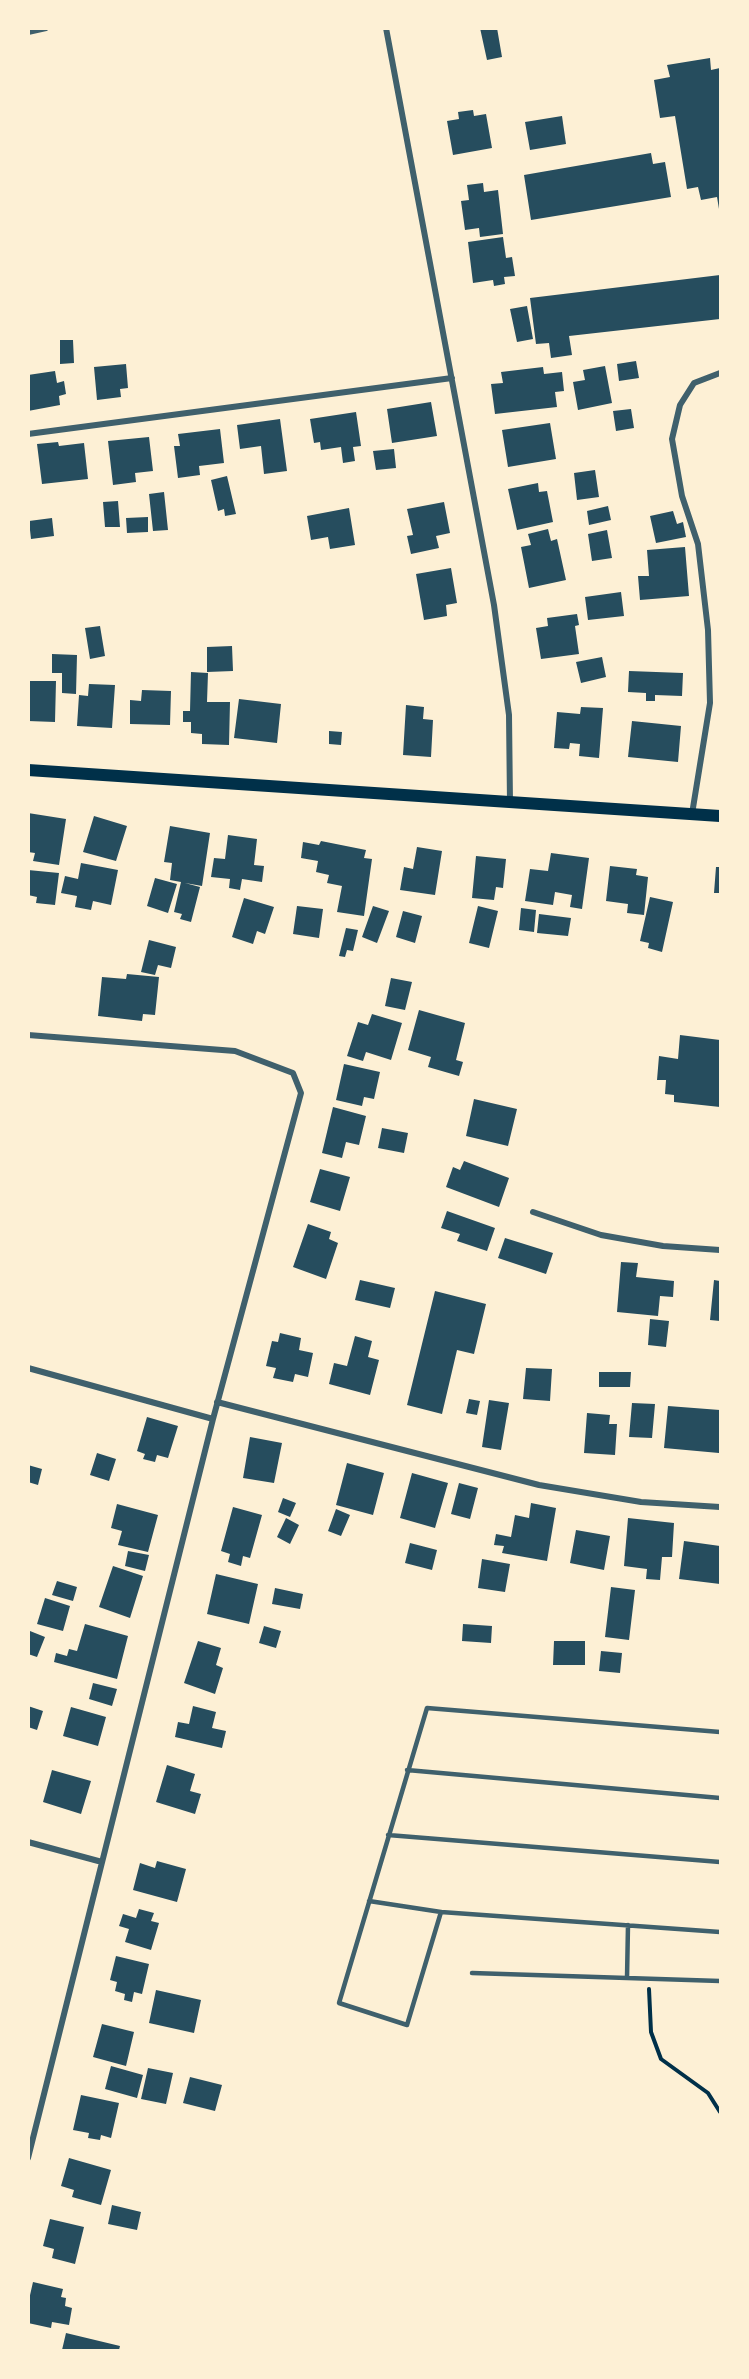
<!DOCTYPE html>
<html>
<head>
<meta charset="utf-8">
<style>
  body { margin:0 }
  #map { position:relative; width:749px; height:2379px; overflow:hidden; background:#fdf0d5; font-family:"Sofia Sans Condensed",sans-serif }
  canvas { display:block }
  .frame { position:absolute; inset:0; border:30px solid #fdf0d5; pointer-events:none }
</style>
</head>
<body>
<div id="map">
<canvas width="749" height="2379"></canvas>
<div class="frame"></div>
</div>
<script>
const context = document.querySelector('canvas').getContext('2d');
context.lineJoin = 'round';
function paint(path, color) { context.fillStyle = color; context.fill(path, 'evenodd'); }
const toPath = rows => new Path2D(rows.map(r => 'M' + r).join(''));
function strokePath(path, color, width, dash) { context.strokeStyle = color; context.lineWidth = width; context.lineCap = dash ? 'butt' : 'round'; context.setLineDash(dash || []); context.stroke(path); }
paint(toPath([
  [480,28,497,28,502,57,487,60],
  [710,58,711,70,720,68,719,209,717,197,701,200,698,187,687,189,675,116,660,118,654,80,670,77,667,65],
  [473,110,474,116,486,114,492,148,453,155,447,121,459,119,458,112],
  [562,116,566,144,530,150,525,122],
  [651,153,653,164,665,162,671,197,531,220,524,175],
  [483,183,484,192,498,190,503,234,480,237,479,228,465,230,461,201,469,200,467,185],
  [503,237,506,258,512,257,515,276,504,277,505,284,494,286,493,280,473,283,468,242],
  [720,275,720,319,569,336,572,355,551,358,549,343,536,344,530,298],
  [527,306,533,339,517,342,510,309],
  [60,340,73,340,74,363,60,364],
  [636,361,639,378,619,381,617,364],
  [126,364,128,388,120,389,121,397,97,400,94,367],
  [605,366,612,403,578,410,573,382,585,380,583,370],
  [543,367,544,374,562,372,564,391,555,392,557,407,495,414,491,384,503,383,501,372],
  [55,371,57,383,64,381,66,394,59,396,60,405,28,411,28,375],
  [431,402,437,436,392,443,387,409],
  [631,409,634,428,616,431,613,411],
  [356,412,361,446,353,447,355,461,343,463,341,447,321,450,320,442,314,443,310,419],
  [280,419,287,471,264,474,261,446,240,449,237,425],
  [550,423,556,459,508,467,502,430],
  [220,429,224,463,199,466,200,475,178,478,174,446,180,446,178,434],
  [149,437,153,471,135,473,136,482,113,485,108,441],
  [58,442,59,446,84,443,88,479,42,484,37,444],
  [394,449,396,468,376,470,373,451],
  [595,470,599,497,577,500,574,473],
  [227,476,236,514,225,516,224,509,218,511,211,480],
  [538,483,539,492,547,491,553,522,517,530,508,489],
  [164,492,168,530,153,531,149,494],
  [118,501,120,527,105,527,103,502],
  [444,502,450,533,436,536,439,548,411,554,407,536,413,535,407,509],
  [608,506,611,520,589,525,587,511],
  [349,508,355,545,330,549,328,537,311,540,307,516],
  [673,511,677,524,683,522,686,537,656,543,650,516],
  [148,517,148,532,127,533,126,518],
  [52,518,54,536,31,539,29,521],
  [548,529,551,541,557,539,566,580,529,588,521,547,531,545,528,534],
  [607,530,612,558,592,561,588,534],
  [685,547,689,596,640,600,638,576,649,576,647,550],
  [451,568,457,603,446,605,447,616,424,620,416,574],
  [621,592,624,616,588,620,585,597],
  [577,614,579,625,575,626,579,654,541,659,536,628,548,626,547,618],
  [100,626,105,656,90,659,85,628],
  [232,646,233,671,207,672,207,647],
  [52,654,77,655,76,694,62,693,62,673,52,673],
  [602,657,606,677,581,683,576,662],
  [629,671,683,673,682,696,655,695,655,701,646,701,646,693,628,692],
  [191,672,208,673,207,702,230,702,229,745,202,744,202,734,191,733,191,722,183,722,183,711,190,711],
  [28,681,56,681,55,722,28,721],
  [89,684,115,685,112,728,77,726,79,695,88,696],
  [142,690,171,691,170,725,130,724,130,700,141,701],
  [239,699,281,704,277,743,234,738],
  [406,705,424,707,423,719,433,720,431,757,403,755],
  [581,707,603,708,599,758,579,756,580,744,570,743,569,749,554,748,557,712,580,714],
  [632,721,681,726,678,762,628,757],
  [329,731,342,732,341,745,329,744],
  [28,813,66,819,59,865,33,861,35,853,28,852],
  [94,816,127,826,116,861,83,852],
  [170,826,210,833,202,886,185,883,200,887,191,922,180,919,182,914,174,912,181,882,170,880,172,863,164,862],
  [228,835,257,839,254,865,264,866,262,882,242,879,240,890,229,888,230,879,211,877,214,858,225,859],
  [321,841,366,850,364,858,372,859,364,916,337,912,342,886,327,883,329,875,316,872,318,861,301,858,303,842,319,845],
  [417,847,442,851,435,895,400,890,404,867,413,869],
  [551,853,589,858,582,909,570,907,572,895,555,892,553,905,525,901,530,869,548,871],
  [476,856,506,859,503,888,496,887,494,900,472,898],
  [81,863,118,870,111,905,93,901,91,910,75,907,77,896,61,893,65,876,78,879],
  [610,866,637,869,636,875,648,877,644,915,627,913,628,904,606,901],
  [716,867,720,867,720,893,714,893],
  [28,870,59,873,55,905,36,903,37,897,28,895],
  [155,878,177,884,168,913,147,906],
  [650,897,673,902,662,952,648,948,649,943,640,941],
  [244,898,274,907,265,934,257,931,253,944,232,937],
  [297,906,323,909,319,938,293,934],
  [373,906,389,911,377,943,362,937],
  [478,906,498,911,489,948,469,943],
  [521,908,536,910,534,932,519,930],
  [403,911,422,916,415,943,396,937],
  [539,914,571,918,568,936,537,933],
  [346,928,358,930,353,951,347,950,345,957,339,956],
  [149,940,176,947,171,968,158,965,155,975,141,972],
  [127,974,159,977,155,1015,143,1014,142,1021,98,1016,102,977,126,979],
  [391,978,412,982,405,1010,385,1006],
  [419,1010,465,1023,456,1060,463,1062,459,1076,428,1067,431,1057,408,1050],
  [372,1014,402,1023,391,1060,366,1052,363,1061,347,1056,358,1022,368,1025],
  [680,1035,720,1040,720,1107,674,1102,674,1095,665,1094,666,1080,657,1080,659,1056,678,1059],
  [344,1064,380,1072,374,1099,364,1097,362,1106,336,1100],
  [474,1099,517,1109,508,1146,466,1136],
  [333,1107,366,1116,359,1145,346,1142,342,1158,322,1153],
  [382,1128,408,1133,404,1153,378,1148],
  [464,1161,509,1178,499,1207,446,1187,453,1167,460,1170],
  [320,1169,350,1177,340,1211,310,1202],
  [447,1211,495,1228,487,1251,457,1241,460,1234,441,1228],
  [308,1224,331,1232,329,1239,338,1243,326,1279,293,1267],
  [505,1238,553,1253,546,1274,498,1258],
  [621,1262,638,1263,636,1277,674,1281,673,1297,660,1296,658,1316,617,1312],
  [360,1280,395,1288,390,1308,355,1300],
  [714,1280,720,1281,720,1321,710,1320],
  [435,1291,486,1304,474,1354,457,1350,442,1414,407,1405],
  [650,1319,669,1321,666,1347,648,1345],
  [280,1333,301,1338,299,1350,313,1353,308,1377,295,1374,293,1382,273,1378,276,1368,266,1366,272,1341,278,1342],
  [355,1336,372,1341,368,1357,379,1360,370,1395,329,1384,334,1363,347,1366],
  [526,1368,552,1369,550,1401,523,1399],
  [599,1372,631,1372,630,1387,599,1387],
  [469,1399,480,1401,477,1415,466,1413],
  [489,1400,509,1403,501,1450,482,1447],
  [632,1403,655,1404,652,1438,629,1437],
  [668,1406,720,1410,719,1453,664,1448],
  [587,1413,610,1415,609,1424,617,1424,615,1455,584,1453],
  [147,1417,178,1426,168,1458,157,1455,155,1462,143,1459,145,1454,137,1451],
  [250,1437,282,1443,274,1483,243,1478],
  [97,1453,116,1459,109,1481,90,1475],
  [347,1463,384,1473,373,1515,336,1505],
  [28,1465,42,1469,38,1485,28,1482],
  [412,1473,448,1483,435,1528,400,1518],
  [459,1483,478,1488,470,1519,451,1514],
  [283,1498,296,1503,290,1517,278,1512],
  [531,1503,556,1508,547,1561,502,1553,504,1546,494,1545,496,1534,511,1537,515,1515,529,1518],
  [117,1504,158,1515,148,1552,118,1545,122,1531,111,1528],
  [233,1507,262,1515,250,1558,243,1556,241,1566,228,1562,230,1554,221,1551],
  [336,1509,350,1515,341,1536,328,1531],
  [286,1518,299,1525,290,1544,277,1537],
  [628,1518,674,1523,672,1557,662,1557,660,1580,646,1579,647,1569,624,1566],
  [576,1530,610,1536,604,1570,570,1563],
  [684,1541,720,1546,720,1584,679,1579],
  [410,1543,437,1550,432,1570,405,1563],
  [128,1551,149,1555,145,1571,125,1566],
  [482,1559,510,1564,505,1592,478,1588],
  [113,1566,143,1576,130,1618,99,1607],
  [216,1574,258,1584,249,1624,207,1614],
  [57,1581,77,1587,73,1601,52,1595],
  [611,1587,635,1590,629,1640,605,1637],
  [275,1588,303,1594,300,1609,272,1604],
  [45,1598,70,1606,63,1631,37,1624],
  [85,1624,128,1636,117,1679,54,1662,56,1653,67,1656,69,1649,77,1651],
  [463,1624,492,1626,491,1643,462,1641],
  [264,1626,281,1631,276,1648,259,1643],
  [30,1631,45,1637,37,1657,28,1654],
  [198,1641,221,1648,216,1665,223,1668,215,1694,184,1683],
  [554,1641,585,1641,585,1665,553,1665],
  [601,1651,622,1653,620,1673,599,1671],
  [93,1683,117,1689,112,1706,89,1699],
  [28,1706,43,1711,37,1730,28,1727],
  [193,1706,216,1712,212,1728,226,1731,222,1748,175,1737,178,1722,189,1724],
  [71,1707,106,1717,98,1746,63,1736],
  [167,1765,195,1774,190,1791,201,1794,195,1814,156,1802],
  [52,1770,91,1781,81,1814,43,1802],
  [157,1861,186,1869,177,1902,133,1890,140,1863,155,1868],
  [139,1909,154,1913,151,1921,159,1923,151,1950,125,1942,129,1929,119,1926,123,1914,136,1918],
  [116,1956,149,1964,142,1994,134,1992,132,2002,124,2000,125,1994,115,1991,117,1982,110,1980],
  [156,1990,201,2000,194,2033,149,2023],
  [102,2024,134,2032,126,2066,93,2057],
  [111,2066,143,2075,137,2098,105,2089],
  [148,2068,173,2073,166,2104,141,2099],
  [190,2077,222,2085,215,2111,183,2103],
  [81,2095,119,2103,111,2138,101,2135,100,2140,88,2138,89,2133,73,2130],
  [69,2158,111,2170,101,2205,72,2197,74,2190,61,2186],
  [112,2205,141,2212,137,2230,108,2224],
  [50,2219,84,2227,75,2264,52,2258,54,2249,43,2246],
  [33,2282,63,2289,61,2297,66,2298,65,2306,72,2308,69,2325,52,2322,51,2328,28,2323,28,2304],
  [66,2333,120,2346,119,2350,62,2350]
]), '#264d5e');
strokePath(toPath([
  [649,1989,651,2032,661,2059,708,2093,720,2112]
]), '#003049', 4);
strokePath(toPath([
  [407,1770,720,1798],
  [388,1835,720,1862],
  [369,1901,441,1912,720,1932],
  [441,1912,407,2025,339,2003,427,1708,720,1732],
  [472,1973,720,1981],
  [627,1978,628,1925]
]), '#3f606c', 4.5);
strokePath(toPath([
  [386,28,494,605,509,715,510,803],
  [28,32,46,28],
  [28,434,452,378],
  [692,814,710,703,708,630,698,544,682,496,672,439,680,405,694,383,720,373],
  [28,1035,235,1051,293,1073,301,1093,213,1419,28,2158],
  [533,1212,601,1235,663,1246,720,1250],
  [28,1368,213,1419],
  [217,1402,539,1485,641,1502,720,1507],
  [28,1842,102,1862]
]), '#3f606c', 6);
strokePath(toPath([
  [28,770,720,816]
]), '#003049', 12);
</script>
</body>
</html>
